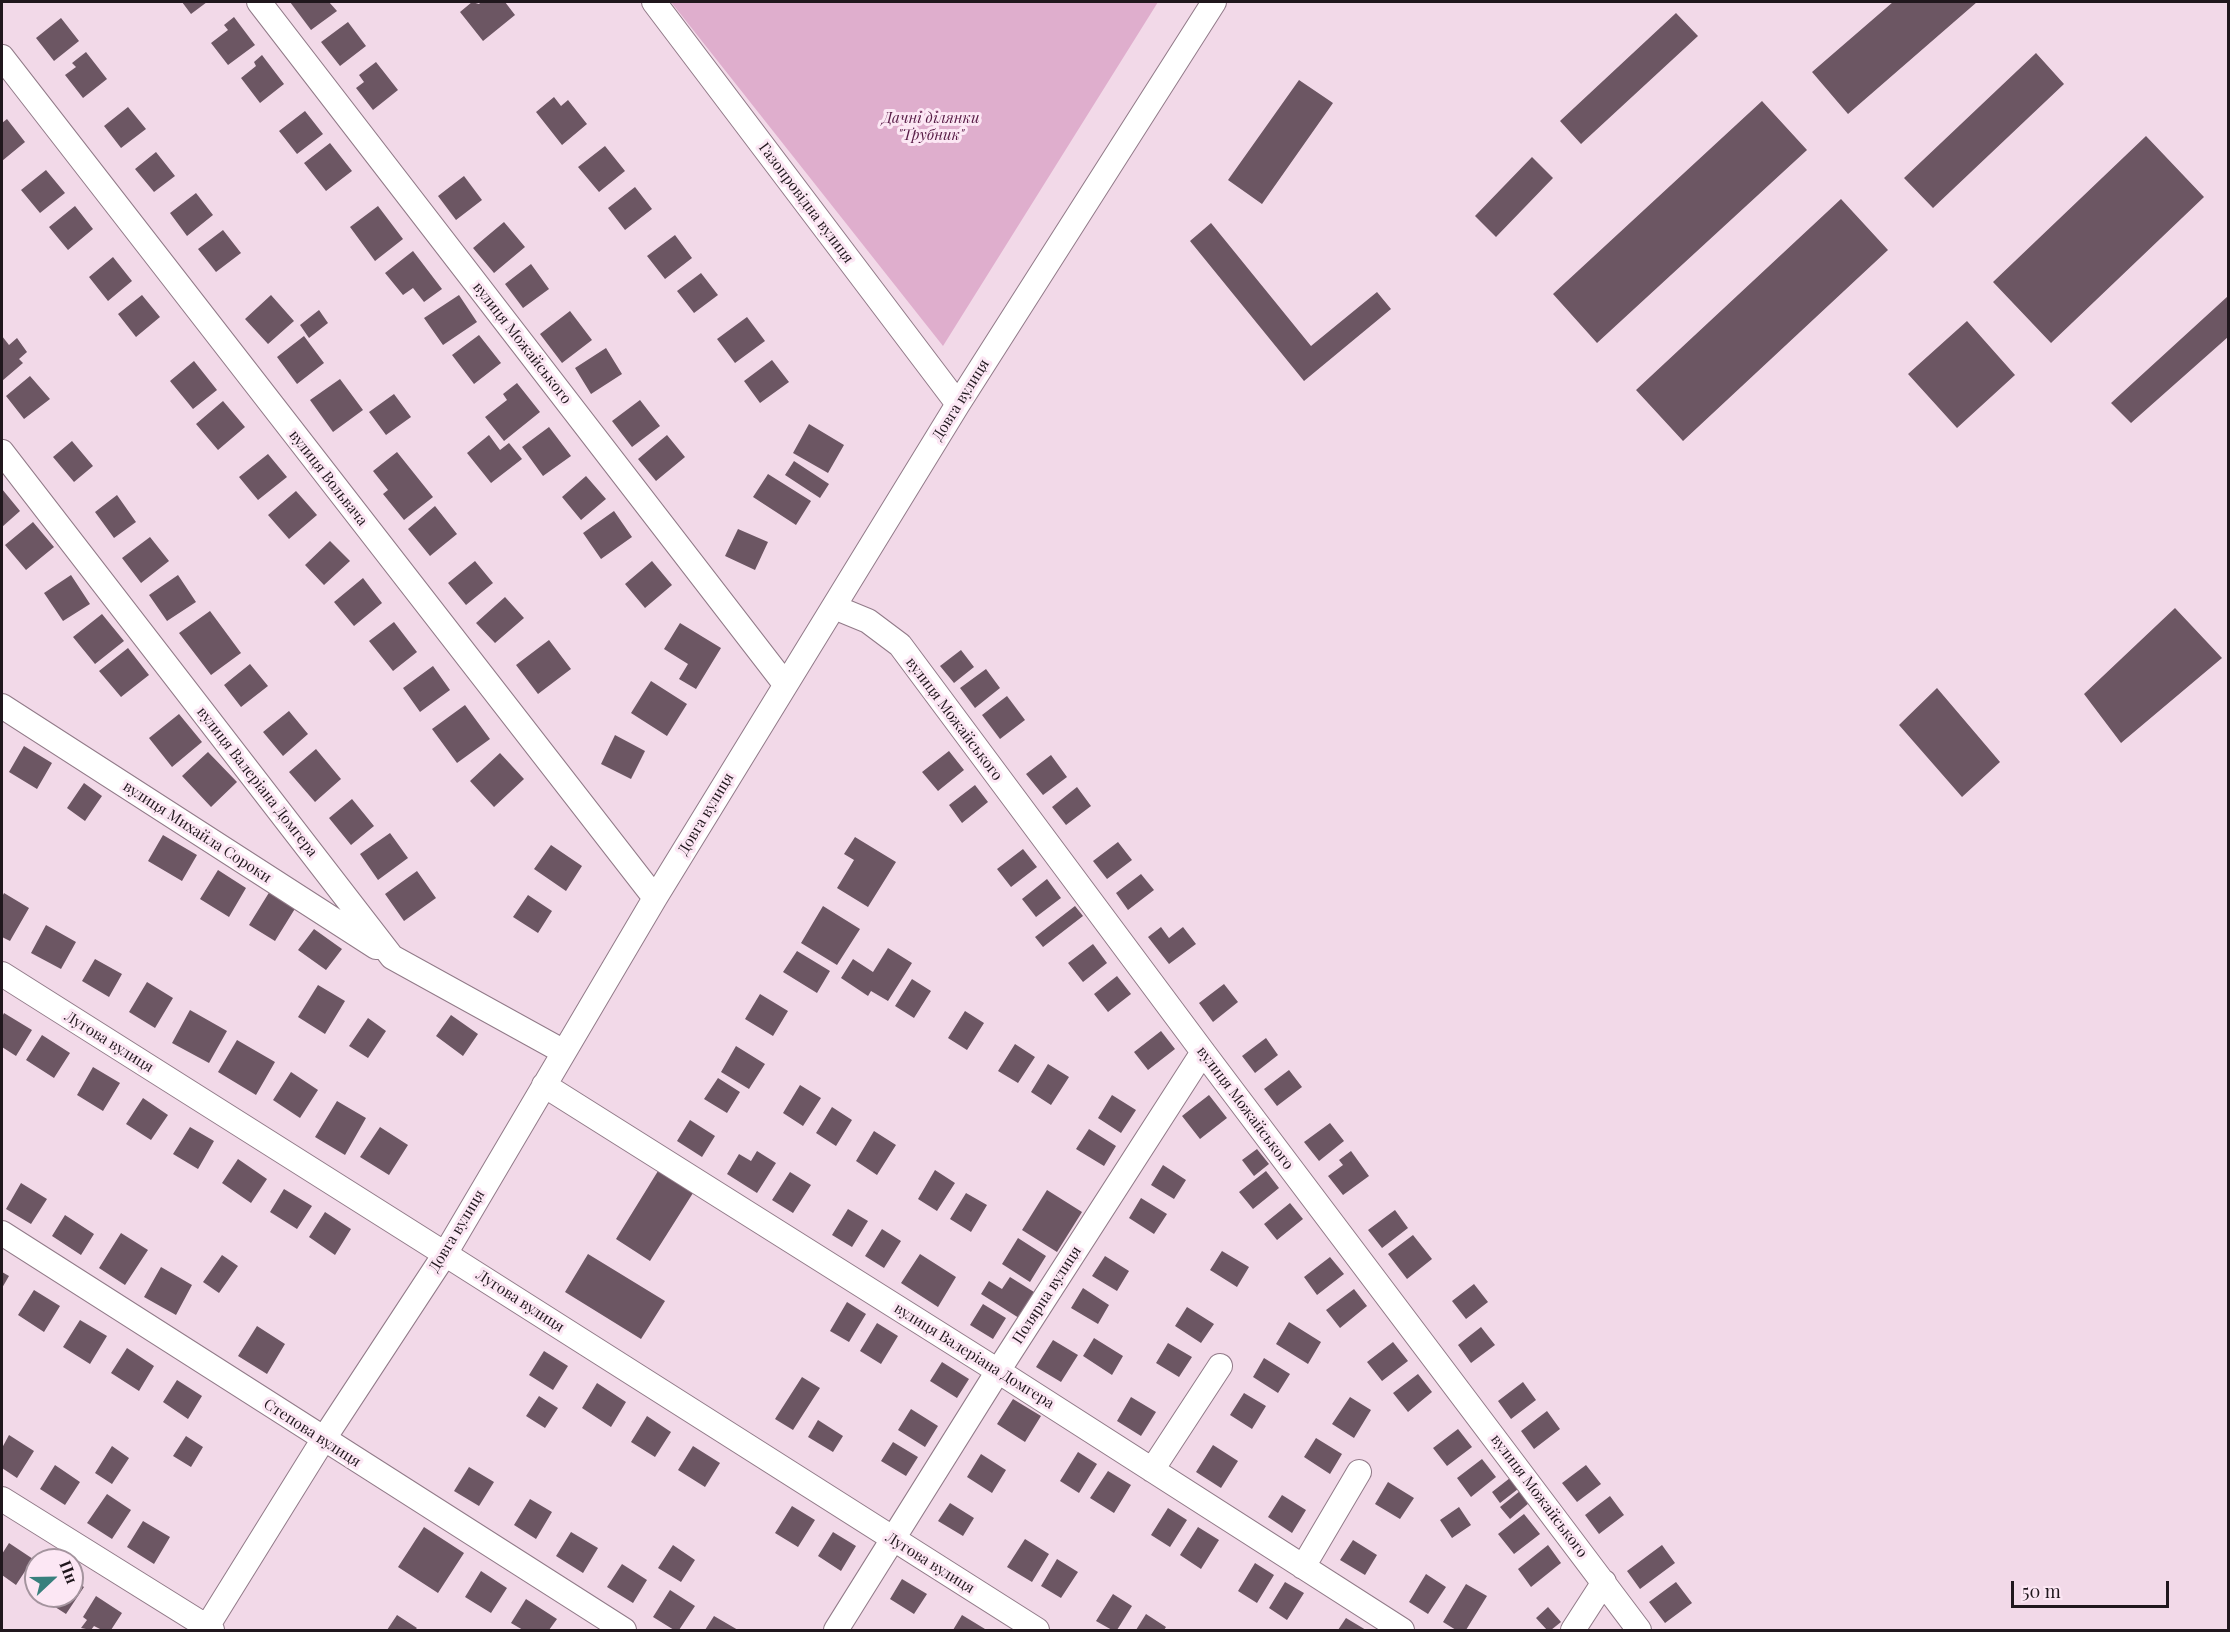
<!DOCTYPE html>
<html>
<head>
<meta charset="utf-8">
<style>
  body { margin:0 }
  #map { position:relative; width:2230px; height:1632px; overflow:hidden; background:#f2d9e8; font-family:"Playfair Display",serif }
  canvas { display:block }
  .frame { position:absolute; inset:0; border:3px solid #20171d; pointer-events:none }
  .north { position:absolute; left:24px; top:1548px; width:60px; height:60px; box-sizing:border-box; background:#fce7f4; border:2px solid #a4949e; border-radius:50%; rotate:68deg; font-size:16px; font-weight:700; line-height:24px; text-align:center; color:#20171d }
  .north::after { content:''; display:block; margin:auto; width:21px; height:27px; background:#38807d; clip-path:polygon(50% 0,100% 100%,50% 72%,0 100%) }
  .scale { position:absolute; left:2011px; top:1581px; width:158px; height:27px; box-sizing:border-box; border:3px solid #20171d; border-top:0; padding-left:8px; font-size:18px; line-height:21px; white-space:nowrap; color:#20171d; -webkit-text-stroke:4px #fce7f4; paint-order:stroke }
</style>
</head>
<body>
<div id="map">
<canvas width="2230" height="1632"></canvas>
<div class="frame"></div>
<div class="north">Пн</div>
<div class="scale">50 m</div>
</div>
<script>
const context = document.querySelector('canvas').getContext('2d');
context.lineJoin = 'round';
function paint(path, color) { context.fillStyle = color; context.fill(path, 'evenodd'); }
const toPath = rows => new Path2D(rows.map(r => 'M' + r).join(''));
function strokePath(path, color, width, dash) { context.strokeStyle = color; context.lineWidth = width; context.lineCap = dash ? 'butt' : 'round'; context.setLineDash(dash || []); context.stroke(path); }
function label(font, color, halo, rows, align = 'center') {
  context.font = font + ' "Playfair Display",serif'; context.lineWidth = 6; context.setLineDash([]); context.textBaseline = 'middle'; context.strokeStyle = halo; context.fillStyle = color; for (const [text, x, y, turn = 0] of rows) {
    context.save(); context.translate(x, y); context.rotate((+turn || 0) * Math.PI / 180); context.textAlign = isNaN(turn) ? turn : align; if (halo) context.strokeText(text, 0, 0); context.fillText(text, 0, 0); context.restore();
  }
}
paint(toPath([
  [671,2,1158,2,943,346]
]), '#dfaecd');
paint(toPath([
  [182,2,207,2,191,14],
  [290,2,329,2,337,11,311,30],
  [472,2,479,4,481,2,505,2,515,15,483,41,460,12],
  [1893,2,1977,2,1848,114,1812,72],
  [1676,13,1698,36,1581,144,1560,121],
  [234,17,255,45,228,65,211,43,228,30,224,25],
  [61,18,79,41,54,61,36,38],
  [348,22,366,46,340,66,321,42],
  [86,52,107,79,83,98,65,75,76,67,72,63],
  [2036,53,2064,84,1933,208,1904,178],
  [262,55,284,84,260,103,241,78,256,66,254,62],
  [376,62,398,90,373,110,356,88,364,82,359,75],
  [1299,80,1333,103,1262,204,1228,180],
  [554,97,561,106,568,100,587,124,562,145,536,112],
  [1762,101,1807,150,1597,343,1553,294],
  [128,107,146,129,121,148,104,126],
  [305,111,323,134,297,154,279,131],
  [7,119,25,142,2,161,2,123],
  [2146,136,2204,197,2051,343,1993,282],
  [330,143,352,171,326,191,304,163],
  [605,146,625,171,599,192,578,167],
  [156,152,175,176,154,192,135,169],
  [1532,157,1553,178,1496,237,1475,216],
  [46,170,65,193,40,213,21,190],
  [464,176,482,200,456,220,438,196],
  [635,187,652,209,625,230,608,208],
  [196,193,213,215,187,236,170,213],
  [1841,199,1888,250,1683,441,1636,390],
  [75,206,93,229,68,250,49,227],
  [378,206,403,239,375,261,350,227],
  [504,222,525,247,494,273,473,248],
  [1211,223,1311,346,1377,292,1391,309,1304,381,1190,241],
  [223,230,241,253,216,272,198,249],
  [675,235,692,258,665,279,647,256],
  [413,251,442,289,424,302,413,288,403,295,385,273],
  [113,257,132,281,108,301,89,277],
  [531,264,549,289,523,308,505,284],
  [701,273,718,295,694,313,677,291],
  [142,295,160,317,136,337,118,314],
  [271,295,294,321,268,344,245,319],
  [459,295,477,322,443,345,424,318],
  [2228,296,2228,337,2131,423,2111,403],
  [319,310,328,323,309,338,300,325],
  [570,311,592,340,562,363,540,334],
  [747,317,765,341,735,363,717,339],
  [1967,321,2015,375,1957,428,1908,374],
  [479,335,501,363,474,384,452,355],
  [2,336,9,345,17,338,27,352,19,359,23,363,2,381],
  [304,336,324,363,297,384,277,357],
  [606,348,622,374,591,394,575,368],
  [772,360,789,382,760,403,744,381],
  [194,361,217,390,193,409,170,381],
  [30,376,50,399,24,419,6,396],
  [340,379,363,410,333,432,310,400],
  [517,383,540,412,504,441,485,417,507,400,503,394],
  [394,394,411,417,386,435,369,412],
  [640,400,660,426,632,447,612,421],
  [223,401,245,427,218,450,196,424],
  [809,424,844,445,828,473,793,453],
  [549,427,571,456,543,476,522,447],
  [489,435,500,450,509,443,522,459,491,483,467,453],
  [667,435,685,457,656,481,638,459],
  [72,441,93,466,74,482,53,457],
  [397,452,433,497,404,520,383,494,388,490,373,471],
  [268,454,287,477,258,500,239,477],
  [794,461,829,484,820,498,785,475],
  [768,474,811,501,796,525,753,497],
  [586,476,606,499,581,520,562,497],
  [2,489,20,511,2,527],
  [296,491,317,515,289,539,268,515],
  [117,495,136,522,114,538,95,512],
  [435,506,457,534,430,556,408,529],
  [614,511,632,537,601,559,583,533],
  [33,522,54,547,26,570,5,545],
  [738,529,768,542,755,570,725,556],
  [150,537,169,561,141,583,122,558],
  [330,541,350,561,324,585,305,565],
  [475,561,493,583,466,605,448,583],
  [652,561,672,585,645,608,625,584],
  [71,575,90,604,63,621,44,593],
  [178,575,196,602,167,621,149,595],
  [363,578,382,603,354,626,334,602],
  [505,597,524,618,495,643,476,623],
  [2175,608,2222,658,2121,743,2084,694],
  [210,611,241,653,211,675,179,633],
  [102,614,124,641,95,664,73,637],
  [394,622,417,652,393,671,369,641],
  [680,623,721,648,696,689,679,679,688,664,664,649],
  [549,640,571,669,538,694,516,665],
  [128,648,149,675,121,697,99,671],
  [961,650,974,667,954,683,940,666],
  [250,664,268,686,241,707,224,685],
  [433,666,450,690,420,712,403,688],
  [986,669,1000,688,975,708,960,688],
  [651,681,687,704,667,736,631,713],
  [1937,688,2000,762,1962,797,1899,725],
  [1007,696,1025,720,1000,739,982,715],
  [465,705,490,739,457,763,432,729],
  [289,711,308,734,283,756,263,732],
  [179,714,202,742,172,767,149,738],
  [615,735,645,751,631,779,601,764],
  [24,746,52,763,37,789,9,772],
  [316,749,341,779,315,802,289,772],
  [949,751,964,770,938,791,922,772],
  [208,752,237,782,211,807,182,776],
  [500,753,524,779,494,807,470,781],
  [1051,755,1067,777,1043,795,1026,774],
  [84,783,102,796,85,821,67,808],
  [975,785,988,802,962,823,949,805],
  [1077,787,1091,806,1066,825,1052,807],
  [352,799,374,826,351,845,329,818],
  [390,833,408,858,378,880,360,854],
  [163,835,197,855,182,881,148,861],
  [855,837,896,862,868,907,837,888,854,860,844,854],
  [1118,842,1132,860,1107,879,1093,861],
  [551,845,582,866,566,891,534,869],
  [1023,849,1037,867,1011,887,997,869],
  [218,870,246,888,229,917,200,899],
  [417,871,436,898,404,921,385,894],
  [1141,874,1154,890,1128,910,1116,893],
  [1047,879,1061,898,1036,917,1022,899],
  [270,891,296,907,275,941,249,925],
  [4,893,29,908,10,941,2,937,2,897],
  [528,895,552,911,538,933,513,917],
  [823,906,860,929,837,965,801,943],
  [1075,906,1083,916,1043,947,1035,937],
  [46,925,76,942,61,969,31,953],
  [1161,927,1169,938,1183,927,1196,944,1169,964,1148,937],
  [314,929,342,949,326,970,298,950],
  [1093,944,1107,963,1083,982,1068,963],
  [888,948,912,963,888,1001,871,991,868,996,841,978,853,959,873,972],
  [797,951,830,971,817,993,783,972],
  [95,959,122,974,109,997,82,981],
  [1117,976,1131,994,1108,1012,1094,994],
  [912,979,931,991,914,1018,895,1006],
  [147,982,173,998,155,1028,129,1012],
  [1224,984,1238,1002,1213,1022,1199,1003],
  [318,985,345,1001,325,1034,298,1017],
  [760,994,788,1011,773,1036,745,1019],
  [190,1010,227,1031,209,1063,172,1043],
  [965,1011,984,1023,967,1050,948,1038],
  [4,1013,32,1030,16,1056,2,1047,2,1017],
  [451,1015,478,1034,463,1056,436,1036],
  [368,1018,386,1031,368,1058,349,1046],
  [1161,1031,1175,1049,1148,1070,1134,1052],
  [42,1035,70,1053,54,1078,26,1060],
  [1266,1038,1278,1055,1255,1073,1242,1056],
  [237,1040,275,1062,256,1095,218,1072],
  [1015,1044,1035,1057,1018,1083,998,1071],
  [736,1046,765,1064,749,1089,721,1072],
  [1048,1064,1069,1077,1051,1105,1031,1092],
  [93,1067,120,1083,103,1111,77,1095],
  [1289,1070,1302,1087,1277,1106,1264,1089],
  [291,1072,318,1090,300,1118,273,1100],
  [718,1078,740,1092,727,1113,704,1099],
  [800,1085,821,1098,803,1126,783,1113],
  [1112,1095,1136,1110,1121,1133,1098,1118],
  [1209,1095,1227,1118,1200,1139,1182,1116],
  [143,1098,168,1115,151,1140,126,1124],
  [337,1101,366,1118,345,1155,315,1137],
  [832,1107,852,1120,836,1146,816,1133],
  [690,1120,715,1136,702,1157,677,1141],
  [1330,1123,1344,1141,1319,1161,1304,1142],
  [190,1127,214,1141,198,1169,173,1154],
  [380,1127,408,1145,389,1175,360,1157],
  [1089,1129,1116,1146,1104,1166,1076,1149],
  [874,1131,896,1145,877,1175,856,1161],
  [1257,1149,1269,1164,1254,1176,1242,1160],
  [757,1151,776,1163,757,1193,727,1174,739,1154,751,1161],
  [1351,1151,1369,1176,1343,1195,1328,1176,1343,1165,1339,1160],
  [238,1159,267,1179,251,1203,222,1183],
  [1163,1165,1186,1180,1174,1199,1151,1185],
  [935,1170,955,1183,937,1211,918,1199],
  [658,1171,693,1193,650,1261,616,1239],
  [1266,1171,1279,1188,1253,1209,1239,1192],
  [790,1172,811,1185,793,1213,772,1200],
  [21,1183,47,1199,31,1224,6,1209],
  [284,1189,312,1206,297,1229,270,1212],
  [1047,1190,1082,1212,1057,1252,1022,1230],
  [966,1193,987,1205,971,1232,950,1219],
  [1141,1198,1167,1214,1154,1234,1129,1218],
  [1290,1203,1303,1219,1277,1240,1264,1224],
  [848,1209,868,1221,852,1247,832,1235],
  [1395,1210,1408,1228,1382,1248,1368,1230],
  [325,1212,351,1229,335,1255,309,1237],
  [65,1215,94,1234,81,1255,52,1236],
  [882,1229,901,1241,884,1268,865,1256],
  [121,1233,148,1250,125,1285,99,1268],
  [1413,1235,1432,1259,1407,1279,1388,1254],
  [1018,1238,1046,1256,1030,1282,1002,1264],
  [1222,1251,1249,1267,1237,1287,1210,1270],
  [588,1254,665,1301,641,1339,565,1292],
  [920,1254,956,1277,938,1307,901,1283],
  [222,1255,238,1266,219,1293,203,1282],
  [1105,1256,1129,1271,1117,1291,1092,1276],
  [1330,1257,1344,1274,1317,1295,1304,1277],
  [161,1267,192,1285,176,1315,144,1297],
  [2,1272,9,1276,2,1288],
  [1010,1277,1034,1292,1019,1318,981,1294,989,1281,1002,1289],
  [1474,1284,1488,1302,1466,1319,1452,1301],
  [1083,1288,1109,1305,1098,1324,1071,1308],
  [1354,1289,1367,1306,1340,1328,1326,1310],
  [34,1290,60,1306,44,1332,18,1315],
  [847,1302,866,1314,849,1342,830,1331],
  [983,1304,1006,1318,993,1339,970,1325],
  [1187,1307,1214,1324,1201,1343,1175,1326],
  [80,1320,107,1336,90,1364,63,1347],
  [1289,1322,1321,1342,1308,1364,1276,1344],
  [877,1323,898,1336,881,1364,860,1351],
  [257,1326,285,1344,267,1374,238,1356],
  [1481,1327,1495,1345,1471,1363,1458,1345],
  [1094,1338,1123,1356,1112,1375,1083,1356],
  [1053,1340,1078,1355,1061,1382,1036,1367],
  [1393,1342,1408,1361,1382,1381,1367,1362],
  [1168,1343,1192,1357,1179,1377,1156,1363],
  [127,1348,154,1366,139,1391,111,1373],
  [544,1351,568,1366,553,1390,529,1375],
  [1264,1358,1290,1374,1278,1393,1253,1377],
  [942,1362,969,1379,957,1398,930,1381],
  [1418,1374,1432,1392,1408,1412,1393,1393],
  [802,1377,820,1388,793,1430,775,1419],
  [177,1380,202,1396,188,1419,163,1402],
  [1523,1382,1536,1400,1511,1419,1498,1401],
  [597,1383,626,1402,611,1427,582,1408],
  [1244,1393,1266,1406,1252,1429,1230,1415],
  [539,1396,558,1408,545,1428,526,1416],
  [1131,1397,1156,1412,1141,1436,1117,1421],
  [1350,1397,1371,1410,1354,1438,1332,1424],
  [1013,1399,1041,1416,1025,1442,997,1424],
  [911,1409,938,1426,925,1447,898,1430],
  [1547,1411,1560,1429,1534,1449,1521,1431],
  [647,1416,671,1432,655,1457,631,1442],
  [818,1420,843,1436,833,1452,808,1437],
  [1458,1429,1472,1447,1447,1466,1433,1448],
  [9,1435,34,1451,17,1478,2,1468,2,1448],
  [186,1436,203,1447,191,1467,173,1456],
  [1316,1438,1342,1454,1330,1474,1304,1457],
  [893,1442,918,1457,906,1476,881,1461],
  [1213,1445,1238,1461,1221,1488,1196,1472],
  [112,1446,129,1458,112,1484,95,1473],
  [693,1446,720,1463,705,1487,678,1470],
  [1078,1452,1097,1464,1079,1493,1060,1481],
  [981,1454,1006,1470,992,1493,967,1477],
  [1482,1459,1496,1477,1471,1497,1457,1478],
  [55,1465,80,1482,65,1505,40,1489],
  [1586,1465,1601,1484,1577,1502,1562,1483],
  [469,1467,494,1482,479,1506,454,1491],
  [1108,1471,1131,1485,1114,1513,1090,1498],
  [1510,1478,1518,1489,1500,1503,1492,1492],
  [1388,1482,1414,1498,1400,1519,1375,1504],
  [1520,1491,1529,1503,1510,1519,1500,1507],
  [107,1494,131,1510,112,1539,87,1523],
  [1282,1495,1306,1510,1292,1533,1268,1517],
  [1610,1496,1624,1515,1599,1534,1585,1515],
  [530,1499,552,1512,536,1539,514,1525],
  [950,1503,974,1518,963,1536,938,1521],
  [792,1506,815,1520,798,1547,775,1533],
  [1459,1507,1471,1525,1452,1538,1440,1520],
  [1168,1508,1187,1520,1170,1547,1151,1535],
  [1524,1514,1540,1534,1514,1554,1498,1534],
  [143,1521,170,1537,154,1564,127,1547],
  [424,1527,464,1553,438,1593,398,1567],
  [1198,1527,1219,1540,1201,1569,1180,1555],
  [571,1532,598,1548,583,1573,556,1556],
  [833,1532,856,1546,841,1571,818,1556],
  [1025,1539,1049,1554,1032,1582,1007,1567],
  [1353,1540,1377,1555,1365,1575,1340,1560],
  [9,1543,33,1559,16,1585,2,1575,2,1554],
  [673,1545,695,1560,681,1582,658,1568],
  [1548,1545,1561,1563,1531,1587,1518,1569],
  [1662,1545,1675,1563,1640,1589,1627,1571],
  [1057,1559,1078,1572,1061,1598,1041,1586],
  [1255,1563,1274,1575,1257,1603,1238,1591],
  [622,1564,647,1580,633,1603,607,1587],
  [481,1571,507,1588,491,1613,465,1597],
  [1426,1574,1446,1587,1428,1614,1409,1602],
  [72,1579,84,1587,66,1614,38,1596,72,1596],
  [902,1579,927,1594,914,1614,890,1599],
  [1285,1582,1304,1593,1287,1620,1269,1608],
  [1676,1582,1692,1603,1665,1623,1649,1602],
  [1466,1584,1487,1596,1466,1630,1456,1630,1443,1622],
  [670,1590,695,1606,679,1630,674,1630,653,1617],
  [1113,1594,1132,1606,1117,1630,1112,1630,1096,1621],
  [96,1596,122,1613,111,1630,102,1630,94,1626,91,1630,81,1628,87,1620,83,1617],
  [526,1599,557,1619,549,1630,523,1630,511,1623],
  [1548,1607,1561,1622,1551,1630,1547,1630,1536,1618],
  [1146,1614,1166,1627,1164,1630,1136,1630],
  [397,1615,417,1628,415,1630,387,1630],
  [962,1615,985,1629,984,1630,953,1630],
  [714,1616,738,1630,705,1630],
  [1346,1618,1366,1630,1338,1630]
]), '#6c5663');
const minor = toPath([
  [259,2,785,684],
  [654,2,958,404],
  [2,57,655,898],
  [2,452,392,957,564,1052],
  [834,607,868,621,900,645,1203,1052,1639,1630],
  [2,706,376,947],
  [2,974,445,1254,1037,1630],
  [544,1085,998,1371,1402,1630],
  [2,1233,624,1630],
  [1152,1470,1220,1366],
  [2,1499,212,1630],
  [1303,1567,1359,1472],
  [205,1630,323,1440,445,1254,655,898,958,404,1214,2],
  [836,1630,998,1371,1203,1052],
  [1573,1630,1604,1582]
]);
strokePath(minor, '#917a88', 26);
strokePath(minor, '#fff', 24);
label('italic 15px', '#561944', '#fce7f4', [
  ["Дачні ділянки",931,118],
  ["\"Трубник\"",931,135]
]);
label('15px', '#20171d', '#fce7f4', [
  ["Газопровідна вулиця",806,203,53],
  ["вулиця Можайського",522,343,52],
  ["Довга вулиця",961,400,-58],
  ["вулиця Вольвача",328,478,52],
  ["вулиця Можайського",954,719,53],
  ["вулиця Валеріана Домгера",257,782,52],
  ["Довга вулиця",706,814,-59],
  ["вулиця Михайла Сороки",197,832,33],
  ["Лугова вулиця",109,1042,32],
  ["вулиця Можайського",1245,1108,53],
  ["Довга вулиця",457,1231,-59],
  ["Полярна вулиця",1047,1295,-57],
  ["Лугова вулиця",520,1301,33],
  ["вулиця Валеріана Домгера",974,1356,32],
  ["Степова вулиця",312,1433,33],
  ["вулиця Можайського",1539,1496,53],
  ["Лугова вулиця",930,1563,32]
]);
</script>
</body>
</html>
